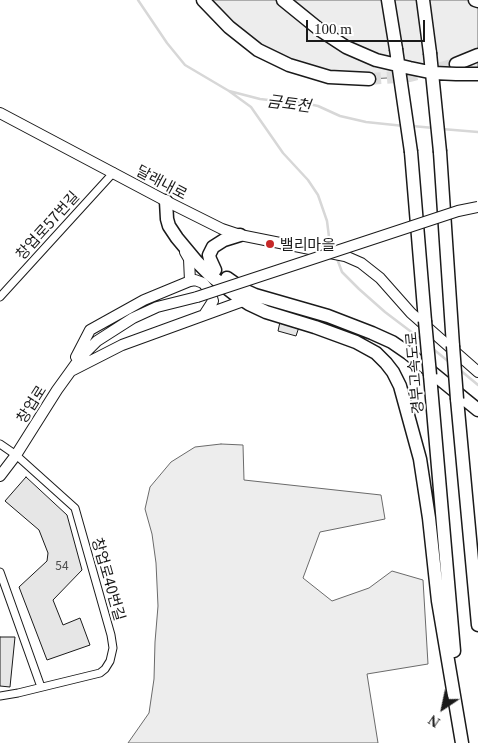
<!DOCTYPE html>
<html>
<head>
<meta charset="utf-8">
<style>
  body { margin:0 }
  #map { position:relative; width:478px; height:743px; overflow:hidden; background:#fff; font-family:Georgia,serif }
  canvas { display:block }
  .north { position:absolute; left:418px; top:683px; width:50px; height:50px; -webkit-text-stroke:4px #fff; paint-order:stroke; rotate:214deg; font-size:14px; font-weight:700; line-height:20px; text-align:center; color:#1a1a1a }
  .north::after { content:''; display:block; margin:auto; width:18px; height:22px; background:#1a1a1a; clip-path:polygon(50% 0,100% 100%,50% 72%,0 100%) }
  .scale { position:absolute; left:306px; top:20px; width:119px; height:22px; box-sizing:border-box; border:2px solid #1a1a1a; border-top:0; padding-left:6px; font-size:15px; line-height:18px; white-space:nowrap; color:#1a1a1a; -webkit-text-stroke:4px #fff; paint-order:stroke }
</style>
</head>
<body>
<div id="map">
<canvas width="478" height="743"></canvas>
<div class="north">N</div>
<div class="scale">100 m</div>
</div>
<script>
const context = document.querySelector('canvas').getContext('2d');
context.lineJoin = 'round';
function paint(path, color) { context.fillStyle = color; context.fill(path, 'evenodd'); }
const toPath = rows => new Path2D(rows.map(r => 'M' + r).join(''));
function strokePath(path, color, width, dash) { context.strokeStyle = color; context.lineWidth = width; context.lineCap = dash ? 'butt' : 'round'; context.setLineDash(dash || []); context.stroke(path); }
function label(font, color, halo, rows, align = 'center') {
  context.font = font + ' Georgia,"Noto Sans KR",serif'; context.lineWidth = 4; context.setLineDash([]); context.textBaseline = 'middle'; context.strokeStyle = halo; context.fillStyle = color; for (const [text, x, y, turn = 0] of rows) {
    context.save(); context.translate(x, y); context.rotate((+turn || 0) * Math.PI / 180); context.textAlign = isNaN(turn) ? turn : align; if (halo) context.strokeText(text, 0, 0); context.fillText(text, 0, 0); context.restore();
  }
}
const built = toPath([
  [203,0,478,0,478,73,369,79,329,77,258,50,203,0],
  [221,444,243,445,244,480,381,495,385,519,320,532,303,578,332,601,369,588,392,571,423,580,428,664,367,674,378,743,128,743,149,713,154,679,155,642,158,606,156,563,152,534,145,509,150,487,171,462,195,447,221,444]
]);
paint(built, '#ededed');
strokePath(built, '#6a6a6a', 1);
strokePath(toPath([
  [138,0,167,43,185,65,229,91,260,99,277,101,291,100,318,106,340,116,366,122,404,126],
  [229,91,251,107,283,153,308,180,318,195,327,221,329,237,334,249],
  [412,126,434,128],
  [442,129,478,132],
  [336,256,342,272,359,289,385,312,422,340],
  [432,348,449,362],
  [460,370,478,385]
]), '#d7d7d7', 2.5);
const building = toPath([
  [280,322,299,327,296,336,278,331,280,322],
  [26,477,67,515,82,570,53,600,63,625,80,618,90,645,47,660,19,587,47,561,48,553,39,530,5,501,26,477],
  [0,637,15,637,10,687,0,686,0,637]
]);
paint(building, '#e6e6e6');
strokePath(building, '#1a1a1a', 1);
strokePath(toPath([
  [369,79,410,76,456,64]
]), '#ddd', 12, [12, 6]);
const street = toPath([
  [0,297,114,172],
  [0,444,16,455,75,508,111,635,113,648,110,661,105,669,100,673,18,693,0,696],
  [0,572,41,687]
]);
const secondary = toPath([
  [0,113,166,201,222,229,240,235,345,256,361,263,380,278,411,313,478,372],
  [190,281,195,280,203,283,210,291,213,301,204,315],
  [76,357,90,330,144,300,190,281,189,259,185,252],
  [73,370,122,345,243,301],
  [0,476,16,455,57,390,70,372,80,358,97,341,133,318,157,307,197,297]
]);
const highway = toPath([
  [203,0,229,27,258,50,289,65,329,77,369,79],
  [283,0,320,30],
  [388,0,396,49],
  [423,0,430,53],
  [475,0,478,1],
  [456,64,478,55],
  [411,152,425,321],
  [440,152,453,346],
  [166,201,167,219,169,226,177,238,197,262,210,275,237,296,249,304,266,312,315,327,356,342,376,353,386,363,393,372,400,386,420,459,429,518,438,601,462,743],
  [215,270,210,259,209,255,213,247,224,240,240,235],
  [227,278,244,290,255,295,328,316,372,333,392,342,408,353,478,410],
  [430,375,454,651],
  [457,399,478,625]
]);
strokePath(street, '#1a1a1a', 9);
strokePath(secondary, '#1a1a1a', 12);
strokePath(highway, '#1a1a1a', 15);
strokePath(street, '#fff', 7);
strokePath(secondary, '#fff', 10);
strokePath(highway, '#fff', 12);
const secondaryBridge = toPath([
  [197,297,458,211,478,207]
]);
const highwayBridge = toPath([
  [320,30,346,47,376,60,410,68,434,73,456,74,478,74],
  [396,49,411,152],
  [430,53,440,152],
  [425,321,430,375],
  [453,346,457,399]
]);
strokePath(secondaryBridge, '#1a1a1a', 12, []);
strokePath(highwayBridge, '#1a1a1a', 15, []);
strokePath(secondaryBridge, '#fff', 10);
strokePath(highwayBridge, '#fff', 12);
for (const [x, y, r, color] of [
  [270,244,5,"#c62828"]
]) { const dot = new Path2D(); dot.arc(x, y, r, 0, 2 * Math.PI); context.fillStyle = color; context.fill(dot); strokePath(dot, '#fff', 2); }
label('12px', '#4d4d4d', null, [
  ["54",62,565]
]);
label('15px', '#1a1a1a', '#fff', [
  ["달래내로",162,182,28],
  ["창업로57번길",47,225,-48],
  ["경부고속도로",414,373,-95],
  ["창업로",31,404,-58],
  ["창업로40번길",109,579,74]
]);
label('15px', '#1a1a1a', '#fff', [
  ["밸리마을",280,244]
], 'left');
label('italic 16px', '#1a1a1a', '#fff', [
  ["금토천",289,103,7]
]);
</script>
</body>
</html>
